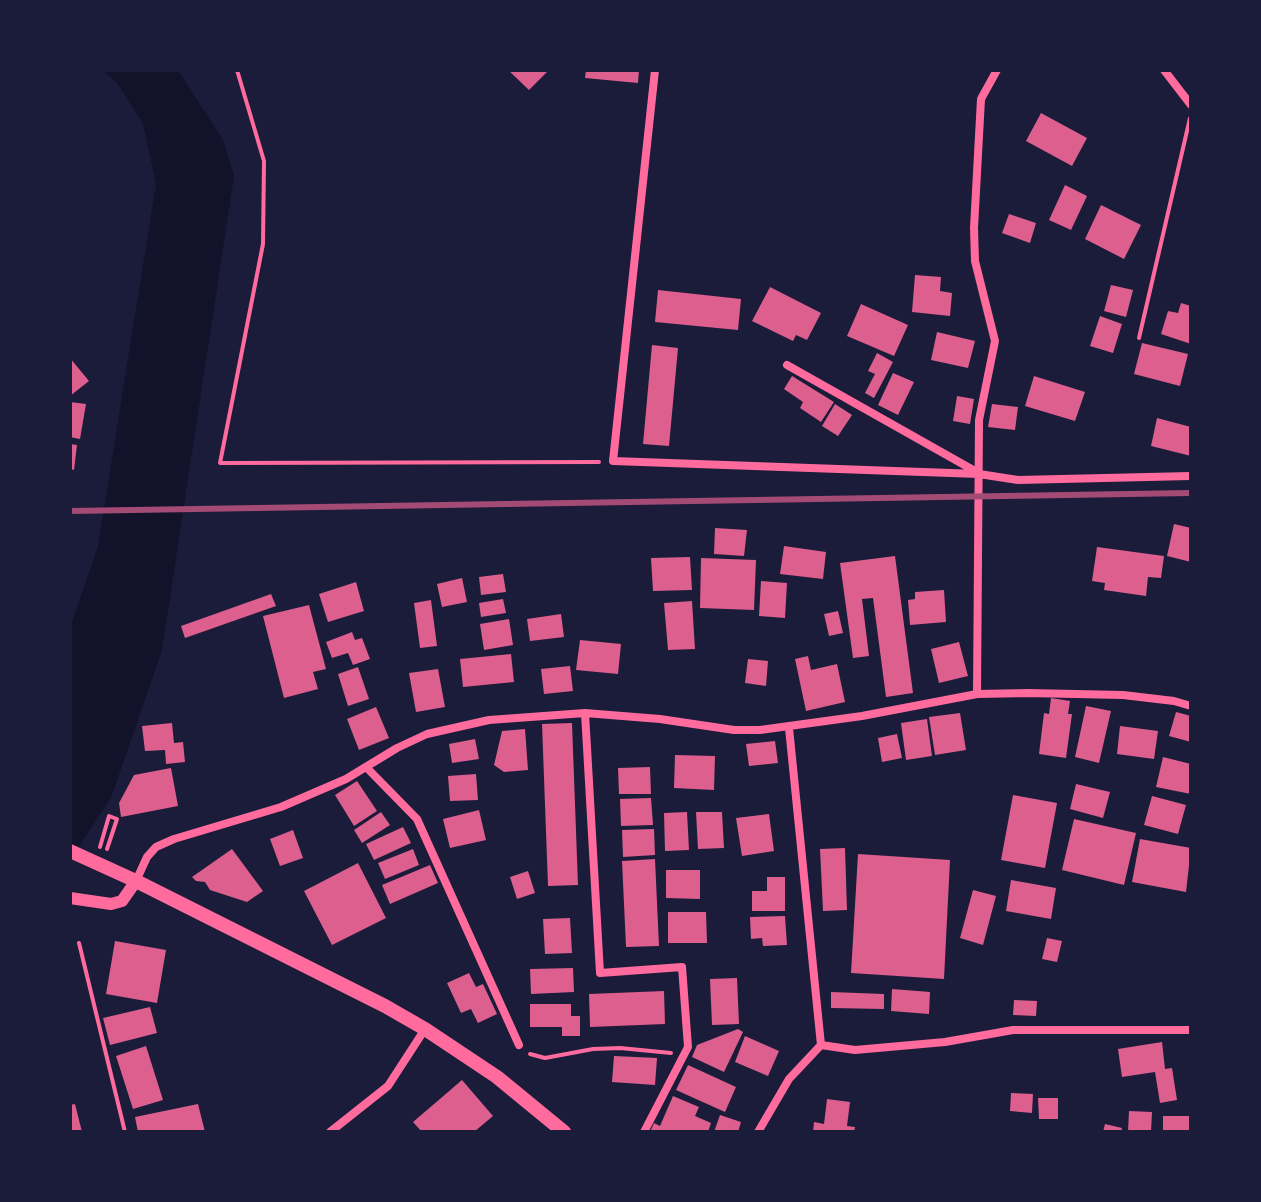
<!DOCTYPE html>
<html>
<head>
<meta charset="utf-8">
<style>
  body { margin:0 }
  #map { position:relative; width:1261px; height:1202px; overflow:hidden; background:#1b1b3a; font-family:Georgia,serif }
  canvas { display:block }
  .frame { position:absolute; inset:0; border:72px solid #1b1b3a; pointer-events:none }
</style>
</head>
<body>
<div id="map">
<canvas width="1261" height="1202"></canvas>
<div class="frame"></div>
</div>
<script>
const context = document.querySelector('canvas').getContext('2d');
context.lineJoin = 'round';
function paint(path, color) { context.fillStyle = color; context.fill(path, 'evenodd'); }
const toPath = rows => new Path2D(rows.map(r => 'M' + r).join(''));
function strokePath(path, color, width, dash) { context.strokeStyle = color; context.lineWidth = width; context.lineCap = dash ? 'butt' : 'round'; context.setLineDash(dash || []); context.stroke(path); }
paint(toPath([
  [102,70,178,70,224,142,234,176,162,650,111,798,70,860,70,628,98,546,156,184,143,124,118,84]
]), '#12122b');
paint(toPath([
  [508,70,544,70,547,72,529,90],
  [586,70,639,70,638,83,585,78],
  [1041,113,1087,138,1072,166,1026,141],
  [1065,185,1087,196,1071,230,1049,220],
  [1101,205,1141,225,1124,259,1085,239],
  [1009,214,1036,223,1030,243,1002,233],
  [915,275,941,277,940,291,952,293,950,316,912,312],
  [1111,285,1133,290,1126,317,1104,311],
  [770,287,821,313,807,340,796,335,793,341,752,321],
  [658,290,741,299,738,330,655,322],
  [1181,303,1191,306,1191,344,1161,334,1168,311,1178,313],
  [861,304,908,325,894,356,847,336],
  [1100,316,1122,324,1113,353,1090,346],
  [937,332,975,341,968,368,931,360],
  [1142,343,1188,354,1180,386,1134,374],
  [652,345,678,348,669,446,643,444],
  [877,353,893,362,874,398,865,393,875,374,868,371],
  [70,358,89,381,70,396],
  [893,373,914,382,898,415,878,405],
  [792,376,834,402,821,422,800,408,803,402,784,389],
  [1034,376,1085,392,1075,421,1025,406],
  [957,396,974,399,970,424,953,421],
  [70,402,86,404,80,439,70,437],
  [835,404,852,415,838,436,822,426],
  [992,404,1018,407,1015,430,988,427],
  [1157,418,1191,427,1191,456,1151,446],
  [70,444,77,445,74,470,70,469],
  [1174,524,1191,528,1191,562,1167,556],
  [715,528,747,530,744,556,714,554],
  [784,546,826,552,823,579,780,574],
  [1097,547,1164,556,1161,578,1148,577,1146,596,1104,590,1105,583,1092,581],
  [895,556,913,693,886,697,873,598,862,599,869,656,853,658,840,563],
  [690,557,692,590,653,591,651,558],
  [701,558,756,560,754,610,700,608],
  [503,574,506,592,481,595,479,577],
  [462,578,467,602,442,607,437,584],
  [761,581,787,583,785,618,759,616],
  [356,582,364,611,328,622,319,594],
  [944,590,946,622,910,625,908,600,915,599,915,592],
  [271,594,276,606,185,638,181,626],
  [503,599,506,613,481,617,479,603],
  [431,600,437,646,420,648,414,603],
  [692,601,695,649,668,650,664,603],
  [309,605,326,669,313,672,318,689,284,698,263,616],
  [838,611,843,633,829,636,824,614],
  [561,614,564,637,530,641,527,619],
  [509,619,513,645,484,650,480,624],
  [352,632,355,640,362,638,370,659,353,665,348,653,332,658,326,642],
  [580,640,621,644,618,674,576,670],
  [959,642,968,676,939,683,931,649],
  [511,654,514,682,463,687,460,659],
  [808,656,811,670,837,664,845,702,806,711,795,659],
  [748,659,768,661,766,686,745,683],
  [570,666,573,691,544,694,541,669],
  [358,667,369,699,348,706,338,674],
  [438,669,445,707,416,712,409,673],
  [1051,698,1070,701,1068,714,1072,714,1066,758,1039,754,1044,713,1049,714],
  [1086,706,1111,711,1099,763,1075,757],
  [376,707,389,738,359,750,347,719],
  [1176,712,1191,716,1191,742,1169,736],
  [960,713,966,750,935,755,929,717],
  [927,719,932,756,906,760,901,723],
  [172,723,174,743,183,742,185,762,166,764,165,750,145,751,142,726],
  [572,723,578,885,548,886,542,724],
  [1120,726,1158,731,1154,759,1117,754],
  [525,729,528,770,504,772,494,765,502,731],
  [897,734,902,758,882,762,878,738],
  [475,739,479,759,452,763,449,744],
  [775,741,778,763,749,766,746,744],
  [675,755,715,756,714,790,674,788],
  [1163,757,1191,764,1191,794,1156,787],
  [650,767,651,794,619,794,618,768],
  [171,768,178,806,121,817,119,803,134,775],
  [476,774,478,800,450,801,448,776],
  [357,781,377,811,354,826,335,795],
  [1076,784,1110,792,1103,818,1070,809],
  [1013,795,1057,803,1045,868,1001,860],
  [1152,796,1186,805,1178,834,1144,825],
  [651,798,653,825,621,826,620,799],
  [479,810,486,840,450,848,443,819],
  [381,812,390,825,362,843,354,830],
  [687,812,689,850,665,851,664,813],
  [696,812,722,812,724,848,698,849],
  [769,814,774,851,742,856,736,818],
  [1074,819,1136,833,1124,885,1062,870],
  [403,827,411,843,374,860,366,844],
  [654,829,655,855,623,857,622,830],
  [293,830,303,858,280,866,270,839],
  [1140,839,1191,848,1186,892,1132,882],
  [845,848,847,910,823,911,820,849],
  [232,849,263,891,247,902,210,890,205,882,196,881,192,877],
  [413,849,419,865,385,879,378,863],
  [858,854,950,860,944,979,851,973],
  [655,859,659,946,626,947,622,861],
  [358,863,386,918,332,945,304,891],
  [430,865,438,883,390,904,382,885],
  [666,870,700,870,700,899,666,898],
  [528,871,535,893,517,899,510,877],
  [767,877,785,877,785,911,752,911,752,891,767,891],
  [1011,880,1056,888,1051,919,1006,911],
  [973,890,996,896,983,945,960,938],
  [668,912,706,912,707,943,668,943],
  [785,916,787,945,763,946,762,938,751,939,750,917],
  [570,918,572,953,545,954,543,919],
  [1047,938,1062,941,1057,962,1042,959],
  [115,941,166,950,157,1003,106,994],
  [573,968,574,992,531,994,530,969],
  [469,973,476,987,483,984,497,1014,478,1023,471,1009,461,1013,447,983],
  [737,978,739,1024,712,1025,710,979],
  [892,989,930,992,929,1014,891,1011],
  [664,991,665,1024,590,1027,589,994],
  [831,992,884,994,884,1009,831,1008],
  [1014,1000,1037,1001,1036,1016,1013,1015],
  [530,1004,571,1004,571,1016,580,1016,580,1036,562,1036,562,1027,530,1027],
  [150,1007,157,1033,110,1045,103,1018],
  [738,1029,743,1032,724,1072,692,1057,697,1045],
  [745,1036,779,1051,768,1076,735,1062],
  [1162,1042,1165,1069,1172,1068,1177,1100,1160,1103,1155,1072,1122,1077,1118,1049],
  [146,1046,163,1100,133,1109,116,1056],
  [614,1056,657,1058,655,1085,612,1082],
  [688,1065,736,1087,725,1112,676,1090],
  [462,1080,493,1116,474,1132,422,1132,413,1122],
  [1011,1093,1033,1094,1032,1113,1010,1111],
  [673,1096,699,1107,695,1116,711,1123,708,1132,650,1132,654,1123,660,1126],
  [1038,1098,1058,1098,1058,1119,1039,1119],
  [827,1099,850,1102,847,1126,855,1127,854,1132,813,1132,814,1122,824,1124],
  [75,1104,82,1132,70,1132,70,1105],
  [198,1104,205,1132,138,1132,135,1117],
  [1129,1111,1152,1112,1151,1132,1128,1132],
  [720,1115,741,1122,738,1132,714,1132],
  [1163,1116,1191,1116,1191,1132,1163,1132],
  [1105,1124,1122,1128,1121,1132,1103,1132]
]), '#dd5f8e');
strokePath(toPath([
  [237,70,264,161,263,244,220,463,599,462],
  [1139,338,1190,118],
  [100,847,109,816,117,819,107,849],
  [530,1054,545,1058,593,1049,620,1048,671,1053]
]), '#ff6b9d', 4);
strokePath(toPath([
  [79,943,125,1132]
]), '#ff6b9d', 4);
strokePath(toPath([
  [655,70,613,461,979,474,1018,480,1191,476],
  [1164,70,1191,105],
  [787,365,975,471],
  [977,694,979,420,995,341,975,261,974,228,981,99,997,70],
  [585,713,600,973,682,967,688,1047,644,1132],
  [367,768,417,819,519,1045],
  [136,881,147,857,156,847,174,839,281,807,346,779,397,748,427,734,489,720,585,713,660,719,734,730,760,730,862,716,977,694,1028,693,1123,695,1174,701,1191,706],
  [821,1045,855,1050,945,1042,1013,1030,1191,1030],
  [330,1132,388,1086,425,1029],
  [758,1132,789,1079,821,1045,789,728]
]), '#ff6b9d', 8);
strokePath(toPath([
  [70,898,111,904,122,901,136,881]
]), '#ff6b9d', 12);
strokePath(toPath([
  [70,851,136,881,385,1006,425,1029,497,1077,564,1132]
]), '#ff6b9d', 14);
strokePath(toPath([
  [70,511,1191,493]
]), '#a44b75', 6);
</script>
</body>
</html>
